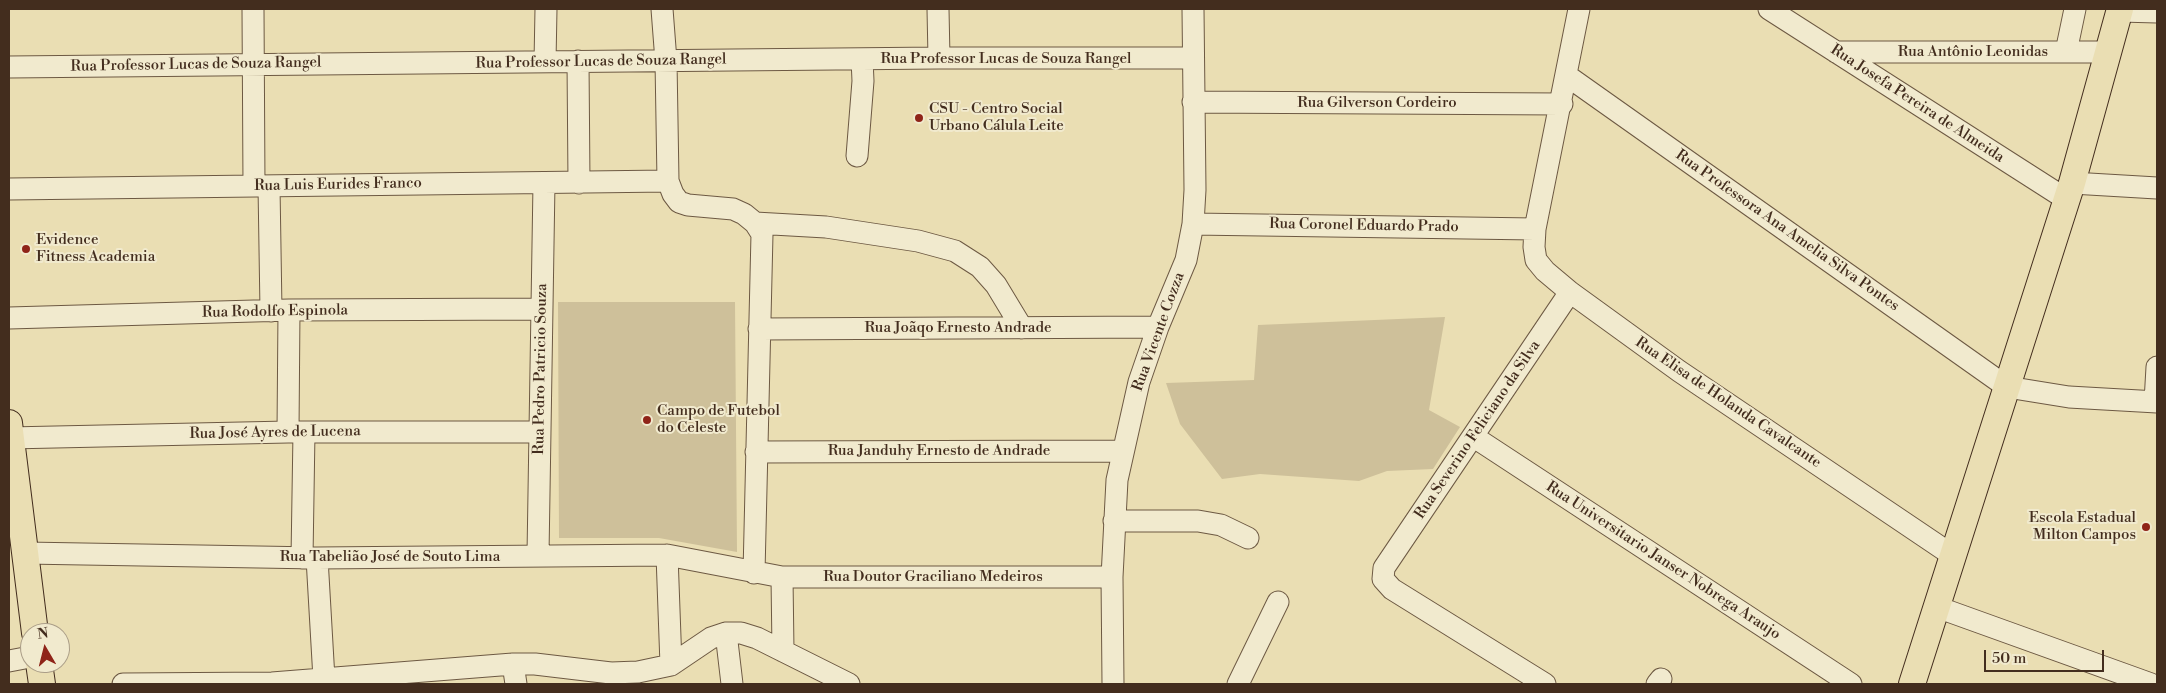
<!DOCTYPE html>
<html>
<head>
<meta charset="utf-8">
<style>
  body { margin:0 }
  #map { position:relative; width:2166px; height:693px; overflow:hidden; background:#eadeb3; font-family:"Libre Bodoni",serif }
  canvas { display:block }
  .frame { position:absolute; inset:0; border:10px solid #432d1e; pointer-events:none }
  .north { position:absolute; left:20px; top:623px; width:50px; height:50px; box-sizing:border-box; background:#f1eace; border:1px solid #ab9e88; border-radius:50%; rotate:352deg; font-size:14px; font-weight:700; line-height:20px; text-align:center; color:#432d1e }
  .north::after { content:''; display:block; margin:auto; width:18px; height:22px; background:#8f2418; clip-path:polygon(50% 0,100% 100%,50% 72%,0 100%) }
  .scale { position:absolute; left:1984px; top:650px; width:120px; height:22px; box-sizing:border-box; border:2px solid #432d1e; border-top:0; padding-left:6px; font-size:15px; line-height:18px; white-space:nowrap; color:#432d1e; -webkit-text-stroke:4px #f1eace; paint-order:stroke }
</style>
</head>
<body>
<div id="map">
<canvas width="2166" height="693"></canvas>
<div class="frame"></div>
<div class="north">N</div>
<div class="scale">50 m</div>
</div>
<script>
const context = document.querySelector('canvas').getContext('2d');
context.lineJoin = 'round';
function paint(path, color) { context.fillStyle = color; context.fill(path, 'evenodd'); }
const toPath = rows => new Path2D(rows.map(r => 'M' + r).join(''));
function strokePath(path, color, width, dash) { context.strokeStyle = color; context.lineWidth = width; context.lineCap = dash ? 'butt' : 'round'; context.setLineDash(dash || []); context.stroke(path); }
function label(font, color, halo, rows, align = 'center') {
  context.font = font + ' "Libre Bodoni",serif'; context.lineWidth = 4; context.setLineDash([]); context.textBaseline = 'middle'; context.strokeStyle = halo; context.fillStyle = color; for (const [text, x, y, turn = 0] of rows) {
    context.save(); context.translate(x, y); context.rotate((+turn || 0) * Math.PI / 180); context.textAlign = isNaN(turn) ? turn : align; if (halo) context.strokeText(text, 0, 0); context.fillText(text, 0, 0); context.restore();
  }
}
paint(toPath([
  [558,302,735,302,737,552,659,538,559,538],
  [1445,317,1429,410,1460,427,1433,469,1387,471,1359,481,1260,474,1222,479,1180,424,1166,383,1254,380,1258,325]
]), '#cec09a');
const minor = toPath([
  [253,9,254,186],
  [662,9,666,61,668,181,673,194,679,202,688,205,733,209,744,214,755,223,762,234,754,573],
  [938,9,939,58],
  [1579,9,1535,229,1534,247,1536,260,1545,271,1570,292,1679,371,1952,555],
  [1769,9,2066,199],
  [2120,11,2157,12],
  [1836,52,2110,52],
  [2066,52,2075,9],
  [578,61,579,183],
  [545,62,546,9],
  [9,67,939,58,1193,58],
  [1566,75,2007,387,2069,397,2157,402],
  [1193,102,1562,104],
  [857,156,863,81,862,59],
  [2072,183,2157,188],
  [269,186,271,311],
  [9,189,668,181],
  [755,223,826,227,918,241,955,251,980,267,996,285,1022,328],
  [1193,224,1535,229],
  [9,318,289,310,542,309],
  [759,329,1158,327],
  [2155,402,2157,367],
  [288,432,289,310],
  [1474,437,1851,684],
  [9,438,288,432,540,432],
  [756,452,1122,451],
  [1114,521,1198,521,1221,525,1248,538],
  [25,553,317,558,667,555,782,577,1112,577],
  [538,555,544,183],
  [667,555,671,665],
  [302,558,304,432],
  [317,558,324,679],
  [782,577,783,651],
  [1937,607,2151,684],
  [726,633,732,684],
  [9,661,30,657],
  [513,664,516,684],
  [123,684,272,683,513,664,535,664,611,673,638,672,671,665,711,638,726,633,741,633,757,638,849,684],
  [1113,684,1112,577,1117,480,1139,382,1158,327,1186,260,1193,224,1195,190,1193,9],
  [1238,684,1278,602],
  [1545,684,1392,589,1383,579,1384,568,1570,292],
  [1657,684,1661,679]
]);
const major = toPath([
  [9,423,35,633],
  [39,663,42,684],
  [1912,684,2072,183,2120,9]
]);
strokePath(minor, '#6d5943', 23);
strokePath(major, '#432d1e', 28);
strokePath(minor, '#f1eace', 21);
strokePath(major, '#eadeb3', 26);
for (const [x, y, r, color] of [
  [919,118,5,"#8f2418"],
  [26,249,5,"#8f2418"],
  [647,420,5,"#8f2418"],
  [2146,527,5,"#8f2418"]
]) { const dot = new Path2D(); dot.arc(x, y, r, 0, 2 * Math.PI); context.fillStyle = color; context.fill(dot); strokePath(dot, '#f1eace', 2); }
label('15px', '#432d1e', '#f1eace', [
  ["Rua Antônio Leonidas",1973,52],
  ["Rua Professor Lucas de Souza Rangel",1006,59],
  ["Rua Professor Lucas de Souza Rangel",601,62,-1],
  ["Rua Professor Lucas de Souza Rangel",196,65,-1],
  ["Rua Gilverson Cordeiro",1377,103],
  ["Rua Josefa Pereira de Almeida",1917,104,33],
  ["Rua Luis Eurides Franco",338,185,-1],
  ["Rua Coronel Eduardo Prado",1364,226,1],
  ["Rua Professora Ana Amelia Silva Pontes",1787,231,35],
  ["Rua Rodolfo Espinola",275,312,-1],
  ["Rua Joãqo Ernesto Andrade",958,328],
  ["Rua Vicente Cozza",1159,332,-70],
  ["Rua Pedro Patricio Souza",541,369,-89],
  ["Rua Elisa de Holanda Cavalcante",1728,403,34],
  ["Rua Severino Feliciano da Silva",1478,430,-56],
  ["Rua José Ayres de Lucena",275,433,-1],
  ["Rua Janduhy Ernesto de Andrade",939,451],
  ["Rua Tabelião José de Souto Lima",390,557],
  ["Rua Universitario Janser Nobrega Araujo",1663,561,33],
  ["Rua Doutor Graciliano Medeiros",933,577]
]);
label('15px', '#432d1e', '#f1eace', [
  ["CSU - Centro Social",929,109],
  ["Urbano Cálula Leite",929,126],
  ["Evidence",36,240],
  ["Fitness Academia",36,257],
  ["Campo de Futebol",657,411],
  ["do Celeste",657,428],
  ["Escola Estadual",2136,518,"right"],
  ["Milton Campos",2136,535,"right"]
], 'left');
</script>
</body>
</html>
